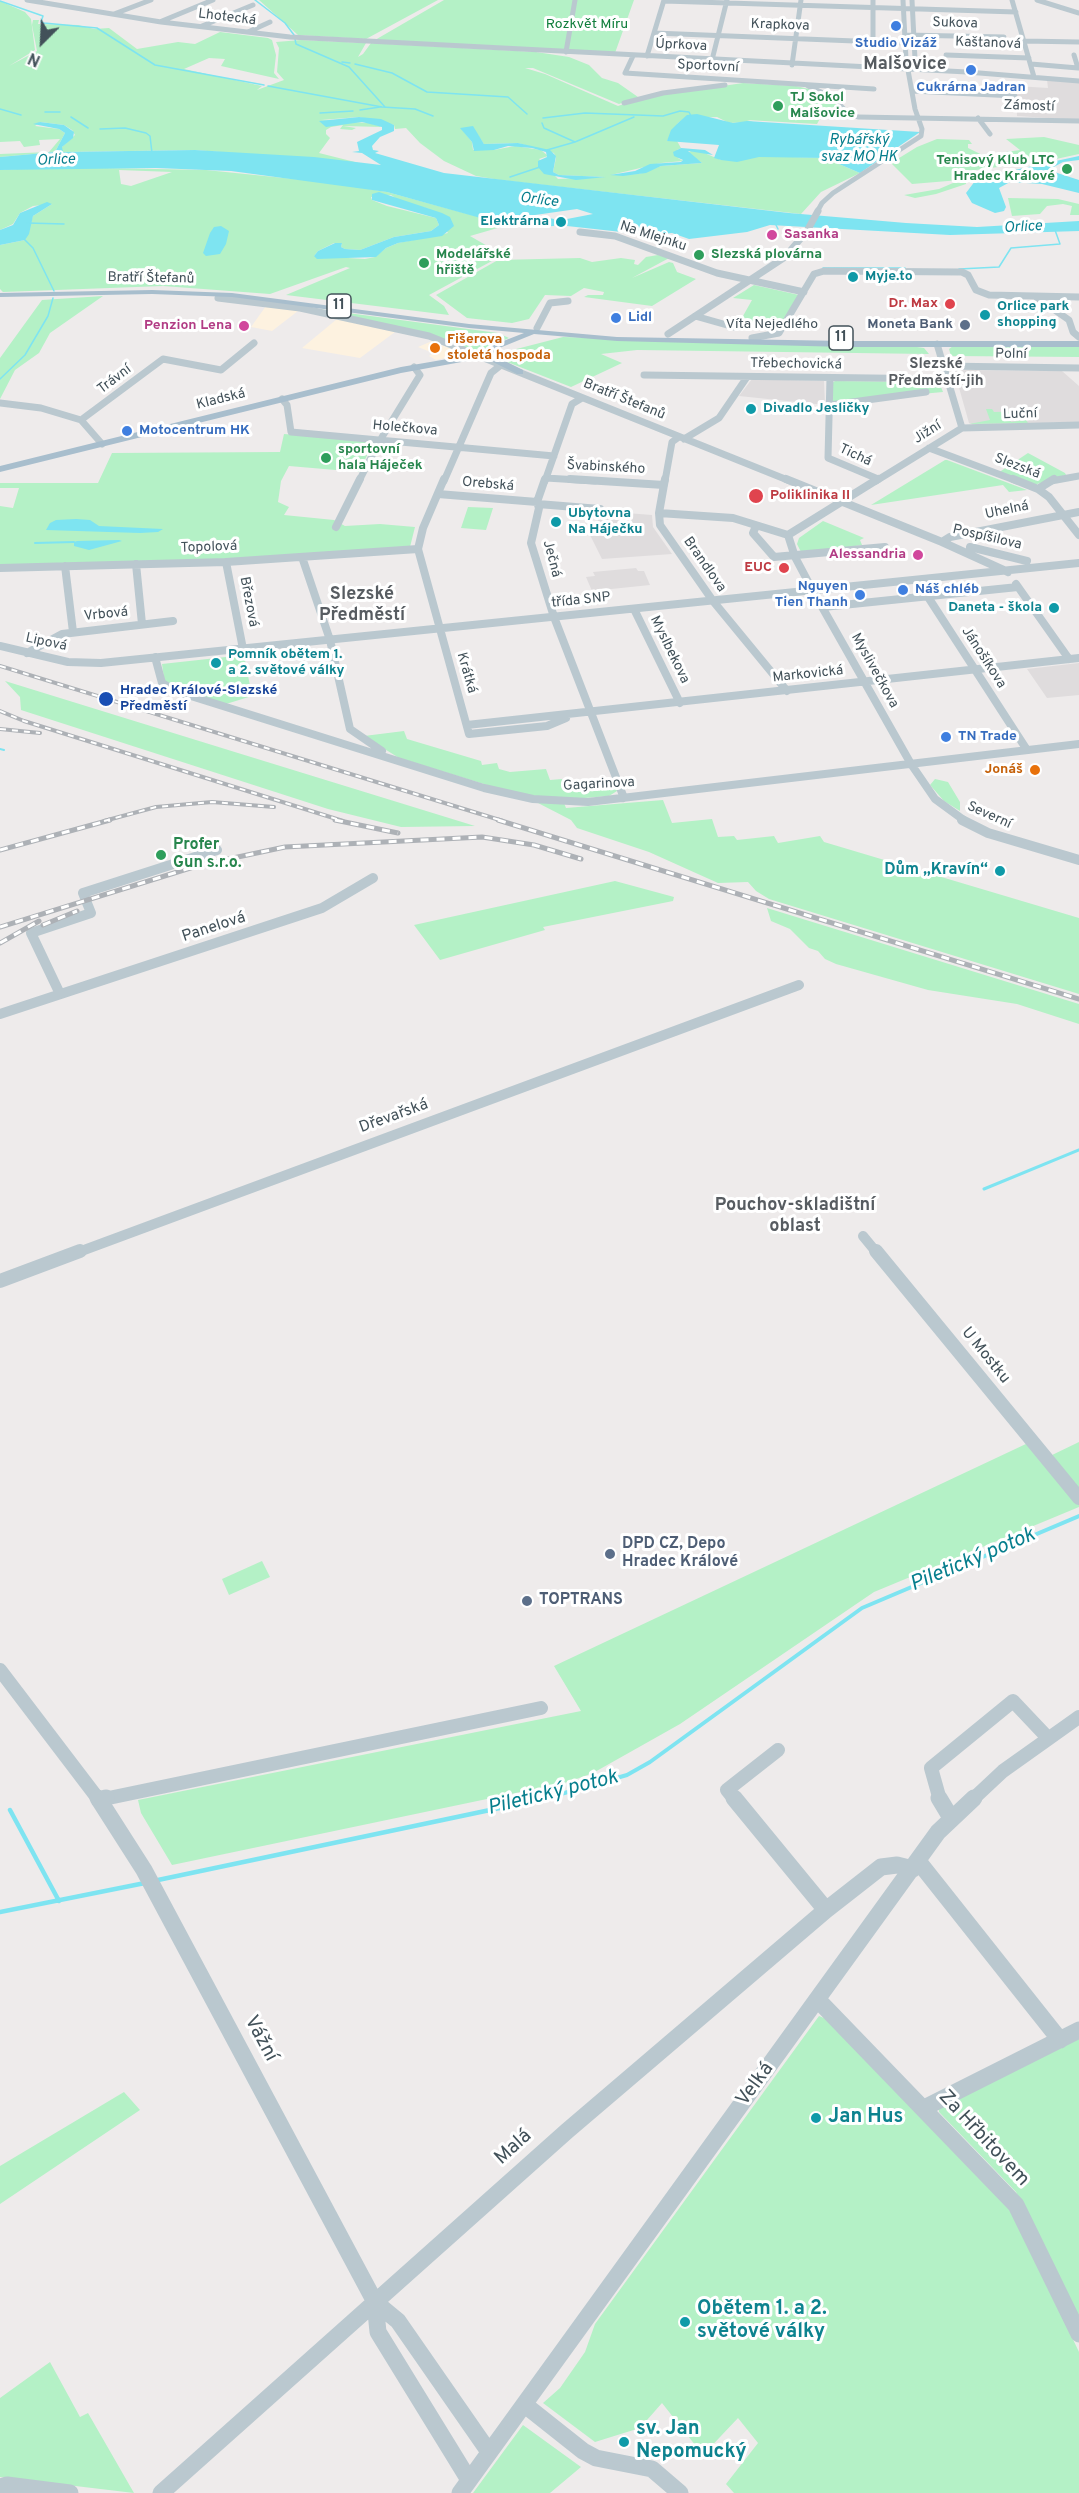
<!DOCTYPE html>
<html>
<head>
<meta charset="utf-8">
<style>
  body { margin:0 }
  #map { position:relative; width:1079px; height:2493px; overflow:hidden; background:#eeebeb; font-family:Overpass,sans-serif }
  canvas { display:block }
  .north { position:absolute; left:12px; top:12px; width:60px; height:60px; -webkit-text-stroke:4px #fff; paint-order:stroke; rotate:204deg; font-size:16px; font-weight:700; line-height:24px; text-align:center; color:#425159 }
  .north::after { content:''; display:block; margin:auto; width:21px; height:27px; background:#425159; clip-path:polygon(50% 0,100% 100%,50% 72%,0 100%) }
</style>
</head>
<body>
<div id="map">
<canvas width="1079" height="2493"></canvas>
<div class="north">N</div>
</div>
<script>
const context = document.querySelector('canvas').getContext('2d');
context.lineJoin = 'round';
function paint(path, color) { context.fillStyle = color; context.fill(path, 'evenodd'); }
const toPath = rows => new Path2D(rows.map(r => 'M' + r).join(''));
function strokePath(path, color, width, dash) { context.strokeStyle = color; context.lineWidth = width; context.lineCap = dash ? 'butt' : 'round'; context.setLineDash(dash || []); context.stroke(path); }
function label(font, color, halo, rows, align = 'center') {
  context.font = font + ' Overpass,sans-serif'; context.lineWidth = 6; context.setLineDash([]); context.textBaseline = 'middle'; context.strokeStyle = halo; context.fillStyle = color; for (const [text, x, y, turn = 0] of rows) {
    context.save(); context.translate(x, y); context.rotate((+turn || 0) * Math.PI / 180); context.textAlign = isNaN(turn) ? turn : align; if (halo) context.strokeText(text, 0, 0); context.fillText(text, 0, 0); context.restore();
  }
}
paint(toPath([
  [266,306,298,311,272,331,251,327],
  [337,319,395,332,360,358,302,348],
  [432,341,464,354,436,360,429,356,433,353,418,347]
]), '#fdf2e0');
paint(toPath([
  [1047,80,1079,82,1079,120,1017,116,1016,86,1048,88],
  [954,370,1062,371,1079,386,1079,422,975,425,969,423],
  [752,379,824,381,825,405,739,396],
  [601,511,652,515,653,527,672,554,602,559,588,531,595,530],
  [636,568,638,571,644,571,650,585,592,591,586,577,595,576,593,572],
  [1079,663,1079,695,1047,698,1027,669]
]), '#dfdcdd');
paint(toPath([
  [259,0,438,0,366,39,298,35],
  [444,0,634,0,615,53,375,40],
  [0,1,25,12,31,19,35,50,9,66,37,51,32,25,33,20,39,20,38,24,78,25,94,29,109,28,137,49,178,42,195,44,220,32,268,38,272,40,276,55,274,73,279,79,221,66,225,59,209,58,184,69,262,86,257,90,284,80,277,72,279,48,276,42,301,40,366,43,358,57,363,54,371,43,536,52,569,57,589,65,602,78,618,83,638,97,619,104,533,68,525,68,545,74,618,106,641,98,743,83,796,86,813,90,832,100,844,112,822,115,817,124,747,120,753,122,729,123,717,117,685,118,678,123,667,141,677,141,681,148,677,150,678,158,683,161,661,163,611,175,639,174,661,166,702,163,687,153,691,151,702,152,721,160,760,156,825,158,860,173,821,192,801,214,500,180,476,176,444,161,420,143,406,128,395,129,394,125,359,117,321,120,369,123,383,127,343,126,356,128,352,130,340,129,343,125,331,127,326,130,326,134,330,138,319,153,359,163,195,150,63,152,60,152,62,147,75,135,72,130,64,125,40,122,35,126,59,129,65,133,55,152,0,157,0,154,49,152,60,139,39,140,40,145,24,147,20,141,0,142],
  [461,128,475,131,484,144,518,143,554,153,556,158,553,172,559,175,605,177,558,179,539,159,548,156,541,150,515,146,494,150,473,150,472,142],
  [1044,137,1079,145,1079,154,1033,164,1006,152,1020,150,1006,139],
  [937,139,969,140,972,144,968,144,968,148,1005,166,976,170,966,175,966,184,936,194,915,198,904,195,939,189,960,180,912,184,891,163,917,147],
  [53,167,206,170,333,183,387,192,508,225,470,236,503,255,429,295,444,306,449,315,286,295,350,268,346,267,270,294,163,286,3,292,0,289,0,245,25,240,33,216,52,204,33,206,20,213,13,224,0,230,0,170],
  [119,170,172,172,131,186,121,184],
  [391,195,400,201,429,209,448,233,398,243,386,248,375,257,365,259,314,256,318,251,334,243,342,243,341,247,345,249,360,250,394,237,431,231,439,225,436,218,387,206,372,200,371,197],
  [1008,198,1058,199,1079,204,1079,215,1070,215,1072,206,1063,204,1047,206,1040,214,1012,216],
  [658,255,671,257,632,278,669,262,673,263,677,272,696,279,652,306,584,297,588,295,603,295,604,292,584,288,571,296,545,295,529,319,512,323,467,318,436,295,498,260,580,258,592,262,621,258,635,260,634,264,638,265,646,257],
  [754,285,799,295,780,327,733,324,743,316,752,300,733,298],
  [103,296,50,333,39,353,15,370,0,399,0,358,42,300],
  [288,305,498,333,509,338,481,350,470,350,429,334],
  [563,337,917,347,924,348,929,354,637,350,601,354,622,363,571,387,497,358,497,354],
  [953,346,1079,346,1079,357,951,356,949,349],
  [835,381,939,382,943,392,835,402,831,400,832,383],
  [986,409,992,409,994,412,1033,411,1034,414,1008,415,1011,422,1026,420,1028,423,969,424,990,420],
  [284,434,374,441,359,472,289,466,281,481,278,502,289,507,284,515,334,520,345,526,380,524,415,527,410,547,219,560,0,565,0,506,13,508,19,488,0,488,0,483,98,483,112,453,280,452],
  [1028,453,1065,473,1066,475,1034,485,998,473],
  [945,460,947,460,1027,490,1009,492,1003,485,871,505],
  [468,507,493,508,486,530,461,528],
  [823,521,864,538,860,540,862,545,802,554,797,544,799,538],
  [244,655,252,696,226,704,177,689,166,684,164,678,162,664],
  [5,681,238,753,475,826,401,827,328,809,21,710,20,697],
  [404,731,407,739,481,761,482,765,497,763,499,769,510,772,546,769,550,780,562,779,564,783,612,778,617,791,609,796,573,799,534,797,513,793,399,758,364,736],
  [935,779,948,782,960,802,960,811,944,801,930,785],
  [663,800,672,823,712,819,718,837,734,836,737,840,774,836,778,843,820,836,824,842,1079,918,1079,994,769,899,756,891,748,882,718,883,649,852,577,828,571,820,538,803,564,803,566,808],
  [615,881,674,897,673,901,543,927,545,930,440,960,414,925],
  [767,908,1079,1004,1079,1024,1017,1004,928,990,836,964,825,959,818,951,809,948,790,929,771,921],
  [1079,1442,1079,1490,1050,1456],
  [1028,1443,1079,1502,1079,1507,874,1592,680,1724,593,1773,568,1782,172,1865,141,1813,138,1800,581,1711,554,1666],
  [262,1561,270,1577,229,1595,222,1579],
  [819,2016,831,2021,1011,2210,1079,2352,1079,2493,734,2493,726,2484,758,2443,738,2418,703,2455,662,2403,640,2428,595,2442,543,2403,560,2388,585,2352,595,2324],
  [1079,2035,1079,2324,1016,2192,939,2112,939,2104],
  [124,2092,140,2110,0,2204,0,2166],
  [50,2362,80,2417,88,2413,134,2493,0,2477,0,2398],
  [523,2425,581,2467,550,2493,473,2493]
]), '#b4f1c6');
paint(toPath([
  [697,114,733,123,747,121,920,132,860,173,825,158,759,157,737,162,721,160,714,158,719,145,667,141,671,130,678,123,687,115],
  [359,117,381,119,394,125,394,131,380,137,372,146,373,150,379,151,375,153,444,173,789,213,906,223,977,227,1079,221,1079,231,950,235,770,225,747,232,689,239,672,233,649,235,567,226,567,219,593,214,577,209,535,215,554,219,554,226,528,227,484,219,387,192,231,171,156,168,0,170,0,157,55,152,65,133,59,129,33,124,40,122,64,125,74,132,73,138,62,147,63,152,195,150,314,157,381,165,362,153,352,152,359,151,357,142,382,130,382,127,362,122,326,127,319,121],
  [473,126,484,144,518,143,550,150,556,156,553,172,559,175,606,177,576,180,544,174,538,167,538,161,547,157,546,152,532,148,508,146,494,150,474,151,472,142,460,128],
  [681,148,705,150,713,155,688,151,702,163,661,166,646,173,623,176,610,175,635,171,650,164,681,162,683,160,674,156,673,152],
  [1079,156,1079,160,1063,162,1048,170,1079,180,1079,193,1042,184,1010,182,999,188,1006,207,1004,211,995,213,972,203,966,193,975,181,987,176],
  [379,192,442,213,450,217,454,226,442,236,398,243,386,248,376,257,317,259,314,256,318,251,335,243,342,243,341,247,345,249,360,250,394,237,431,231,439,225,436,218,372,200,372,194],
  [47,202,52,204,33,216,29,234,25,240,0,245,0,230,13,225,20,213],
  [221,226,229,231,226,244,220,254,206,256,203,253,210,233,214,227],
  [76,519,90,520,99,526,163,529,158,532,140,533,46,530,50,523,56,520],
  [77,541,119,540,122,541,89,550,74,546,74,542]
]), '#7ee4f1');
strokePath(toPath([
  [255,0,285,23,294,35],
  [0,1,43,16,41,22,44,23,97,28,155,65,264,85],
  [295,39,296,44,349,67,385,107],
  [342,62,350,63],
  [355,64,392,73,427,92,508,97,527,114],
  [268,86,382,107,415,109,433,116],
  [0,109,21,115],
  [360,110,380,107],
  [45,112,60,112],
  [320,113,353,111],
  [71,117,88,128],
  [543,118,585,113,663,116,680,111,689,112,691,116],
  [542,123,544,128,575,142,547,150],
  [100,129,125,128,146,133,150,136,152,153],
  [575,142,634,117],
  [510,177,540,167],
  [550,222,571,223],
  [27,223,64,224],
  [776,225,778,229],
  [22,237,33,248,54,291],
  [823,268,905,268],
  [959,269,999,267,1011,248,1060,244,1055,230],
  [0,379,25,355,48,316,53,298]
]), '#7ee4f1', 1.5);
strokePath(toPath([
  [35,543,74,542],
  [0,749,4,750]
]), '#7ee4f1', 2);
strokePath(toPath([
  [984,1189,1079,1150]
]), '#7ee4f1', 3);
strokePath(toPath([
  [540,1800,627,1775,650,1762,862,1608,1079,1516]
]), '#7ee4f1', 4);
strokePath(toPath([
  [10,1810,59,1901],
  [158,1880,547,1798],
  [0,1912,145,1883]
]), '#7ee4f1', 4.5);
strokePath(toPath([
  [27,0,161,22,290,37,967,72,1079,81],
  [873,0,873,41],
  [1012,0,1034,77],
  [1037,0,1079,13],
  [664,1,1016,12],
  [114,14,151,0],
  [162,21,213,0],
  [202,26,253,5],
  [248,32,270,22],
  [654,33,905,43],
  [905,35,1004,37],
  [1024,41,1079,42],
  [566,52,575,0],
  [946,55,1029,58],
  [633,56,625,73,874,89],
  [647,56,664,0],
  [712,60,727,0],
  [1031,64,1078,68,1074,55],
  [792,65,801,0],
  [909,68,915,59,912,0],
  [808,86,832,97,849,114,858,117,1079,121],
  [912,91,1015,96],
  [624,103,663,93,725,85],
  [978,118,990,134],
  [817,212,822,203,833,193,921,136,922,129,915,109,906,59,903,0]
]), '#bac8cf', 5);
strokePath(toPath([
  [580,232,615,236,717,273,804,292],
  [1036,297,1069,320,1073,332,1079,337],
  [218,298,300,308,429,336,790,481],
  [695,316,734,327],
  [537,328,550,303,568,301],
  [668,334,785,257,807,231,818,211],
  [752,338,779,333,814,274,824,271,962,272,968,275,976,290,989,295,1079,297],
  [937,344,962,428],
  [943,366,1079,368],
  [644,375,947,379],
  [830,378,828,458,878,479],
  [282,399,287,405,291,432,554,456],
  [0,403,41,408,81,420,102,444],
  [830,405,926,392],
  [81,420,163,359,221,370,254,343],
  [962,428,1079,425],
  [684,439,719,418,747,377],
  [929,448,1017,481],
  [546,478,595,481],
  [359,481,379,442,420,375,414,367],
  [444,481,491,373,501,365],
  [545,481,572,404,582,398],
  [665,481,672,442,679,437],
  [876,481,962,428],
  [1051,481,1079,476]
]), '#bac8cf', 7);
strokePath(toPath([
  [444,479,423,528,418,549,469,734,547,726,566,718],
  [545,479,537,502,539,508,531,543,554,617,624,798],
  [570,479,664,485],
  [665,479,659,513,660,525,713,601,787,691],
  [786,479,942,542,1008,572],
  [1013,479,1038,489,1049,497,1079,535],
  [1038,489,1054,479],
  [438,494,537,502],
  [538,504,600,509],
  [659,513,733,518,788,535,878,479],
  [756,526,753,533,774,557,885,547],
  [336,527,360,479],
  [788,535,795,557,813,591,911,764,935,799,965,821],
  [942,542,950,537,1079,512],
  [970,547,1027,561],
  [302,557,330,640,350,729,382,751],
  [226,562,243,649],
  [136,564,142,624],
  [65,566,73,632],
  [0,568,226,562,418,549],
  [917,580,1027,750],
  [1016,584,1069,659],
  [823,607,1018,587],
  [634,609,680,703],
  [0,646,68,662,101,663,1079,563],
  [27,653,62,634,173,621],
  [155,657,162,683,175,691,484,788,533,799,588,802,1079,744],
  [467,725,1079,658]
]), '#bac8cf', 8);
strokePath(toPath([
  [962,820,988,833,1079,860],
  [60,994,31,933,91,913,83,893,217,850],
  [0,1014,322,908,373,878],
  [863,1236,877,1253],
  [76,1253,799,985]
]), '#bac8cf', 10);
strokePath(toPath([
  [876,1251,1079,1498],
  [0,1281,80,1251],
  [0,1670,99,1800],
  [99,1800,541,1708],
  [735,1800,727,1790,778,1750],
  [940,1800,931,1768,1013,1701,1048,1738],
  [972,1800,1003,1771,1079,1717]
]), '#bac8cf', 14);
strokePath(toPath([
  [98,1798,144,1870,375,2302,398,2321,489,2452],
  [734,1798,826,1910],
  [939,1798,951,1818],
  [99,1800,106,1798],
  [918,1861,1060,2040],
  [818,2000,1016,2205,1079,2334],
  [924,2108,1079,2030],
  [375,2302,378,2332,469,2480],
  [525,2405,583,2451,596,2458,652,2469,680,2493],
  [0,2487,7,2485,70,2493],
  [161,2493,567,2131,826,1910,881,1867,897,1865,913,1869],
  [460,2493,938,1832,974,1798]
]), '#bac8cf', 17);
paint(toPath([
  [152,290,232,293,469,324,617,337,845,341,1079,341,1079,347,845,347,617,341,534,334,497,349,501,352,499,358,523,370,523,374,517,374,493,362,490,356,494,351,467,361,401,373,0,472,0,466,401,367,465,356,524,333,469,328,232,297,152,294,0,297,0,293,152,290]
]), '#a8becd');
const railFar1 = toPath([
  [0,666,503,821],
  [0,711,24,721,343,821],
  [0,729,40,733],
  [104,821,156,807,212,802,274,807]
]);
const rail = toPath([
  [335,820,398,833],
  [498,820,1079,999],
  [0,850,110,820],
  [43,925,77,911],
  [0,927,200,865,285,847,482,837,534,845,581,859],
  [0,943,39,921]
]);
strokePath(railFar1, '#adb1b6', 4);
strokePath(rail, '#adb1b6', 5);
strokePath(railFar1, '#fff', 2, [6]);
strokePath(rail, '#fff', 3, [8]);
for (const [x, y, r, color] of [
  [896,26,6,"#3f7fe0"],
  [971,70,6,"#3f7fe0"],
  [778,106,6,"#2e9e5b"],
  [1067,169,6,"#2e9e5b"],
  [561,222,6,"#0f9aa8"],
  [772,235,6,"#d1479c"],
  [699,255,6,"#2e9e5b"],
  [424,263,6,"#2e9e5b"],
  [853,277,6,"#0f9aa8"],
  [950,304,6,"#e0444e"],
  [985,315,6,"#0f9aa8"],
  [616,318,6,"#3f7fe0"],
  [965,325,6,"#5c6f8a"],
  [244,326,6,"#d1479c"],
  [435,348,6,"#e8710a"],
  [751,409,6,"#0f9aa8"],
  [127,431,6,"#3f7fe0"],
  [326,458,6,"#2e9e5b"],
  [756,496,8,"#e0444e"],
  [556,522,6,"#0f9aa8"],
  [918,555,6,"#d1479c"],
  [784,568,6,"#e0444e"],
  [903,590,6,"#3f7fe0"],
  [860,595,6,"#3f7fe0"],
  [1054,608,6,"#0f9aa8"],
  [216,663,6,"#0f9aa8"],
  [106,699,8,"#1a4fb4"],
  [946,737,6,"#3f7fe0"],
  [1035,770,6,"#e8710a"],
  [161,855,6,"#2e9e5b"],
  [1000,871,6,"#0f9aa8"],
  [610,1554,6,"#5c6f8a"],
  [527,1601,6,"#5c6f8a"],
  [816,2118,6,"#0f9aa8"],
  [685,2322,6,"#0f9aa8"],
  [624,2442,6,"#0f9aa8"]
]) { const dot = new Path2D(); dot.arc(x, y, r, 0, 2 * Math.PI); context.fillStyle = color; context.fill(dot); strokePath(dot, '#fff', 2); }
label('14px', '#425159', '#fff', [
  ["Lhotecká",227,18,7],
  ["Sukova",955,24,2],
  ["Krapkova",780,26,2],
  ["Kaštanová",988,44,2],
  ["Úprkova",681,46,3],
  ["Sportovní",708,67,3],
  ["Zámostí",1029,107,2],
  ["Na Mlejnku",653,237,18],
  ["Bratří Štefanů",151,279,1],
  ["Víta Nejedlého",772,325],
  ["Polní",1011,355,1],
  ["Třebechovická",796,365,1],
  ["Trávní",115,380,-37],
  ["Kladská",221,400,-14],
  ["Bratří Štefanů",624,400,22],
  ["Luční",1020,415,-2],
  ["Holečkova",405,429,5],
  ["Jižní",928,433,-32],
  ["Tichá",855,456,25],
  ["Slezská",1017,467,21],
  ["Švabinského",606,468,3],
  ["Orebská",488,485,5],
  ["Uhelná",1007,511,-12],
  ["Pospíšilova",987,538,13],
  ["Topolová",209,548,-2],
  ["Ječná",551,559,75],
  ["Brandlova",704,565,55],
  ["třída SNP",581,601,-6],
  ["Březová",248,602,79],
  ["Vrbová",106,615,-6],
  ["Lipová",46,643,12],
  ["Myslbekova",669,650,64],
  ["Jánošíkova",983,658,57],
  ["Myslivečkova",874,671,61],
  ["Krátká",466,673,74],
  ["Markovická",808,675,-6],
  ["Gagarinova",599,785,-3],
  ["Severní",989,816,24]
]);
label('14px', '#107e3c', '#fff', [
  ["Rozkvět Míru",587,25]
]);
label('bold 14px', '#366cbe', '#fff', [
  ["Studio Vizáž",896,44,"center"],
  ["Cukrárna Jadran",971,88,"center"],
  ["Lidl",628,318],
  ["Motocentrum HK",139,431],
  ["Nguyen",848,587,"right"],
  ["Tien Thanh",848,603,"right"],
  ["Náš chléb",915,590],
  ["TN Trade",958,737]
], 'left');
label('bold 14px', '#27864d', '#fff', [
  ["TJ Sokol",790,98],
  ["Malšovice",790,114],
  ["Tenisový Klub LTC",1055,161,"right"],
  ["Hradec Králové",1055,177,"right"],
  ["Modelářské",436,255],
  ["hřiště",436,271],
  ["Slezská plovárna",711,255],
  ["sportovní",338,450],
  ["hala Háječek",338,466]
], 'left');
label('bold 14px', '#0d838f', '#fff', [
  ["Elektrárna",549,222,"right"],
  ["Myje.to",865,277],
  ["Orlice park",997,307],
  ["shopping",997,323],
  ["Divadlo Jesličky",763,409],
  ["Ubytovna",568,514],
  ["Na Háječku",568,530],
  ["Daneta - škola",1042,608,"right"],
  ["Pomník obětem 1.",228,655],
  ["a 2. světové války",228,671]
], 'left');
label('bold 14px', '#b23c85', '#fff', [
  ["Sasanka",784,235,"left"],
  ["Penzion Lena",232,326],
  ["Alessandria",906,555]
], 'right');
label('bold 14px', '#be3a42', '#fff', [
  ["Dr. Max",938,304],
  ["Poliklinika II",770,496,"left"],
  ["EUC",772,568]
], 'right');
label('bold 14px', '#4e5e75', '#fff', [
  ["Moneta Bank",953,325]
], 'right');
label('bold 14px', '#c56008', '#fff', [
  ["Fišerova",447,340],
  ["stoletá hospoda",447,356],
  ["Jonáš",1023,770,"right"]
], 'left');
label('bold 14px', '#164399', '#fff', [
  ["Hradec Králové-Slezské",120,691],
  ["Předměstí",120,707]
], 'left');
label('italic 15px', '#067e8d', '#fff', [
  ["Rybářský",859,141],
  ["svaz MO HK",859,158],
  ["Orlice",56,161,-2],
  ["Orlice",539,201,7],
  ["Orlice",1023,228,-3]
]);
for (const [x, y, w] of [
  [339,306,24],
  [841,338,24]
]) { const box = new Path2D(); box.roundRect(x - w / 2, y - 12, w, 24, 4.5); context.fillStyle = '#fff'; context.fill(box); strokePath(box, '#425159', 1.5); }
label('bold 15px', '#425159', null, [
  ["11",339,306],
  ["11",841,338]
]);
label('bold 15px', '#575c61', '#fff', [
  ["Slezské",936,365],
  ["Předměstí-jih",936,382]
]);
label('bold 16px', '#27864d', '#fff', [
  ["Profer",173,846],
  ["Gun s.r.o.",173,864]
], 'left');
label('bold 16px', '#0d838f', '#fff', [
  ["Dům „Kravín“",988,871]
], 'right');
label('16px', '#425159', '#fff', [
  ["Panelová",214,928,-18],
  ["Dřevařská",394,1117,-20],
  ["U Mostku",985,1356,51]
]);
label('bold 16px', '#4e5e75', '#fff', [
  ["DPD CZ, Depo",622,1545],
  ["Hradec Králové",622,1563],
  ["TOPTRANS",539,1601]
], 'left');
label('bold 18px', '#575c61', '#fff', [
  ["Malšovice",905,65],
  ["Slezské",362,595],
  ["Předměstí",362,616]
]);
label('bold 18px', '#575c61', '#fff', [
  ["Pouchov-skladištní",795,1206],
  ["oblast",795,1227]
]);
label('20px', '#425159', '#fff', [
  ["Vážní",260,2039,62],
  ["Velká",756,2085,-54],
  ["Za Hřbitovem",983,2139,47],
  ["Malá",514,2148,-42]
]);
label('bold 20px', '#0d838f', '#fff', [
  ["Jan Hus",828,2118],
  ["Obětem 1. a 2.",697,2310],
  ["světové války",697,2333],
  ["sv. Jan",636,2430],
  ["Nepomucký",636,2453]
], 'left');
label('italic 21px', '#067e8d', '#fff', [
  ["Piletický potok",973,1561,-23],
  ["Piletický potok",553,1794,-14]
]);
</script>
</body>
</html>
